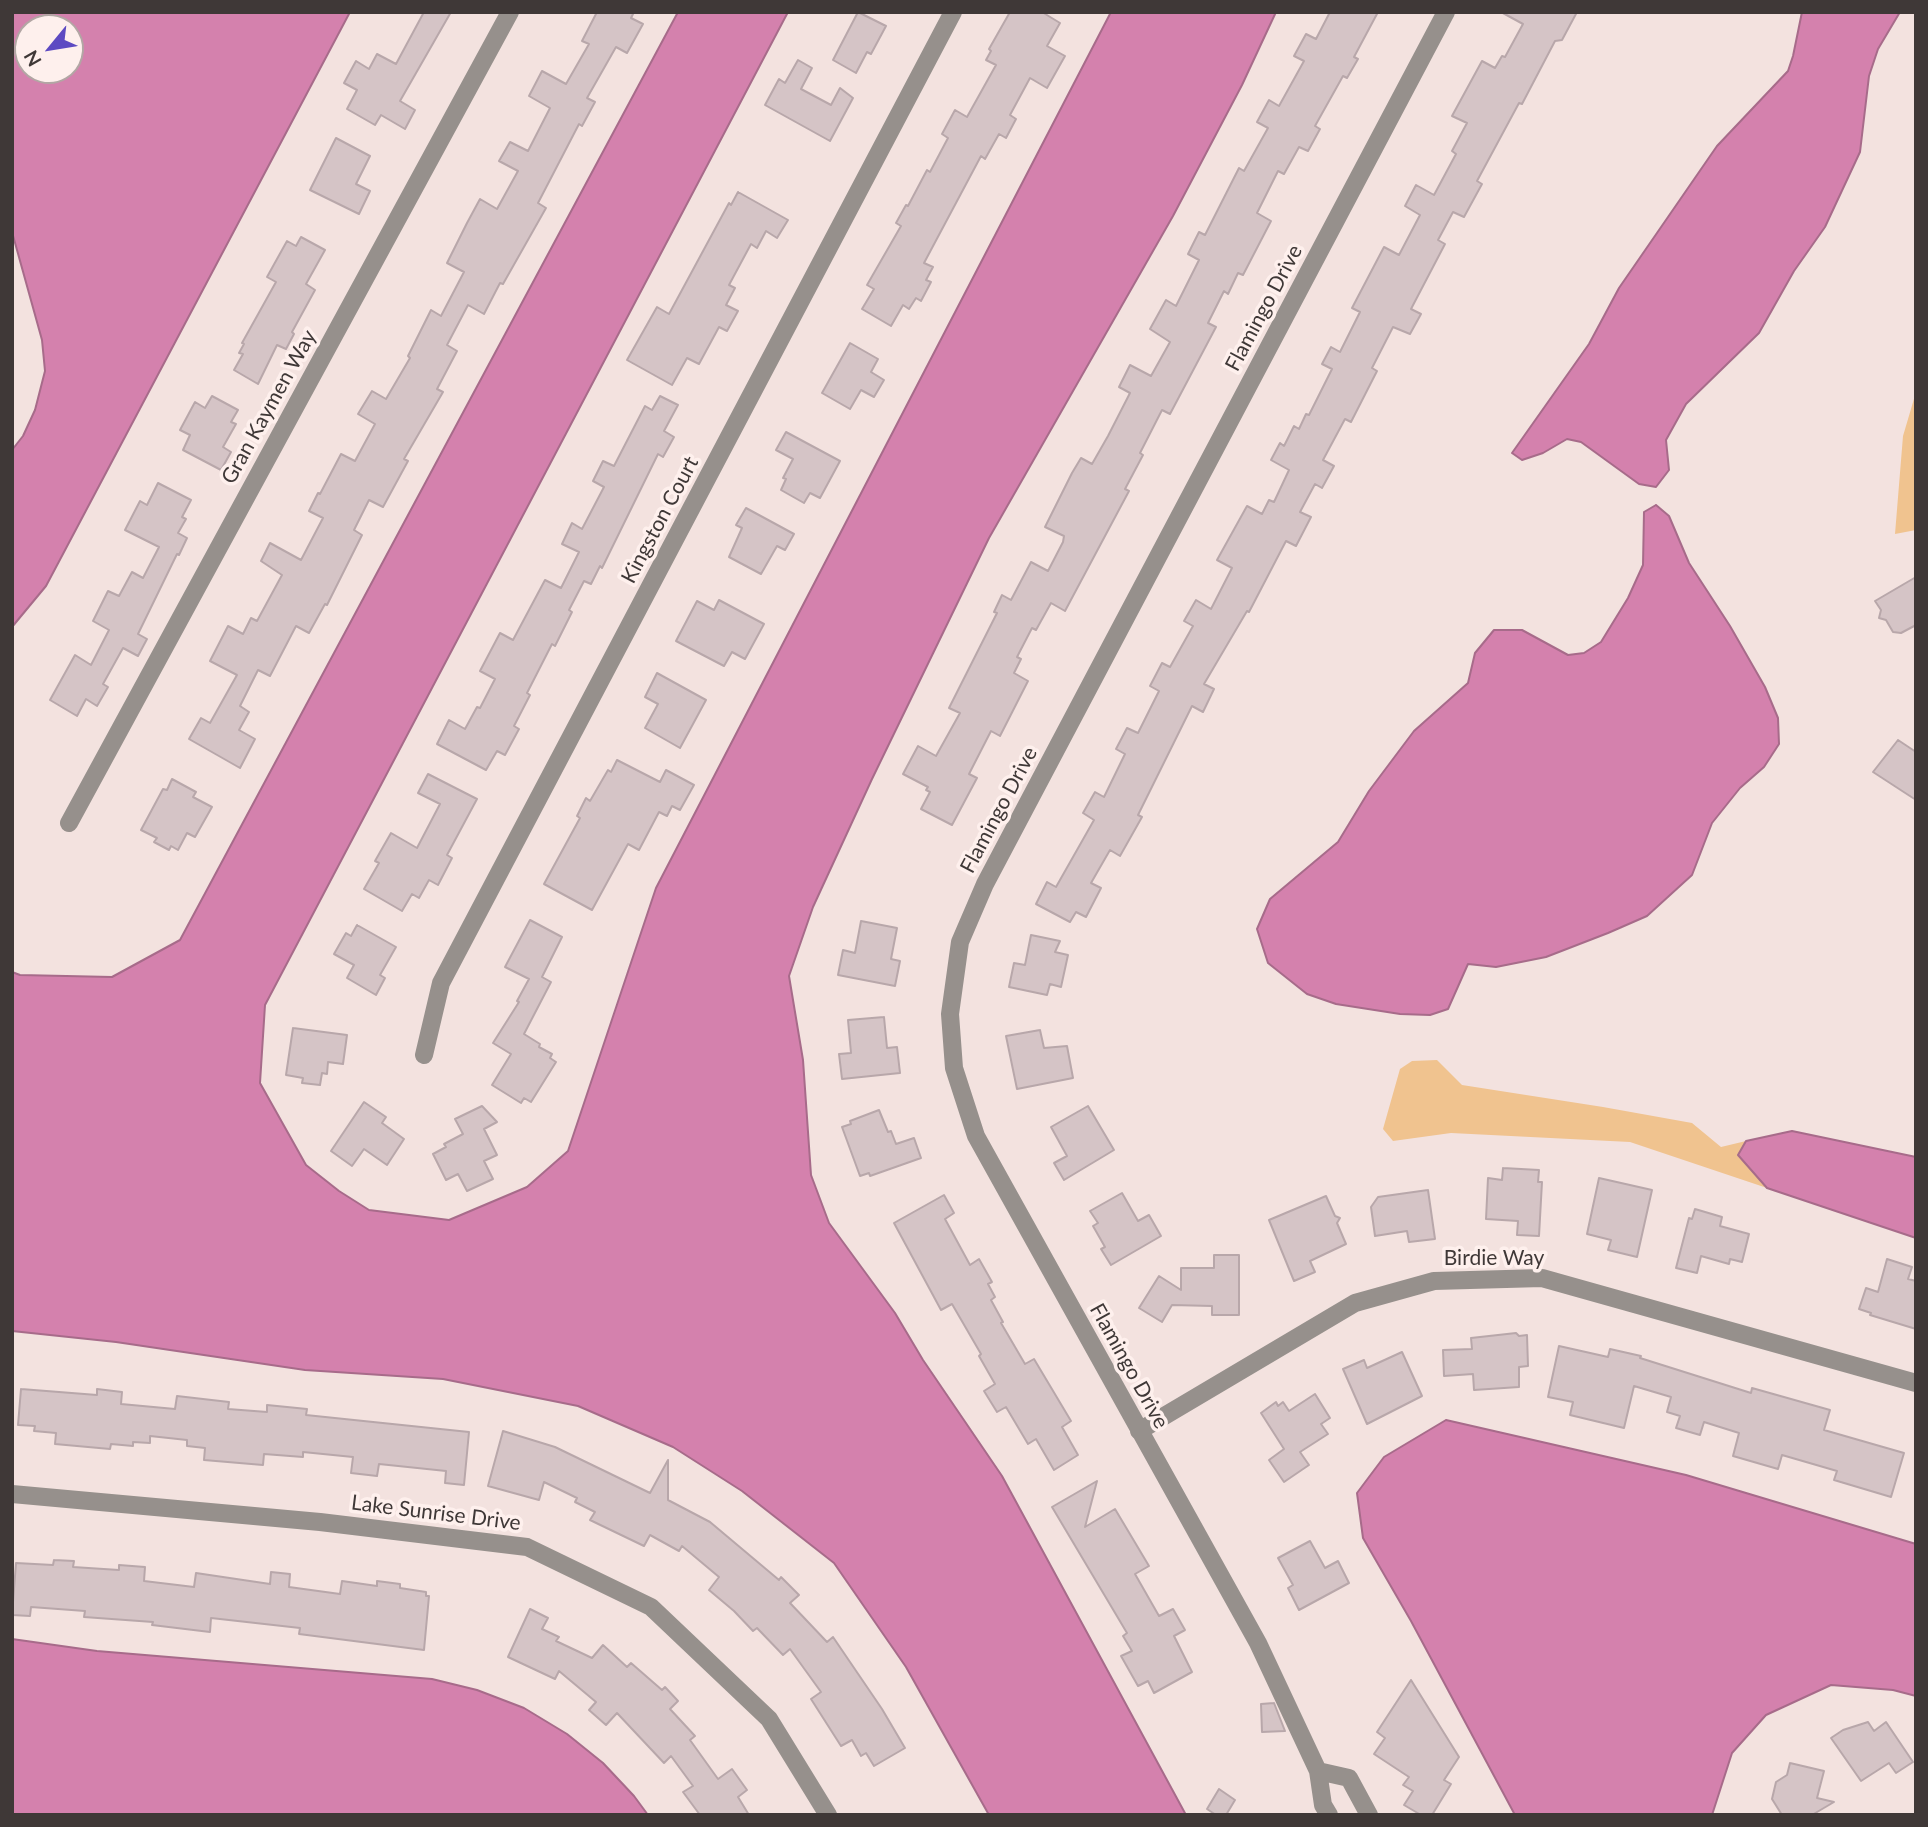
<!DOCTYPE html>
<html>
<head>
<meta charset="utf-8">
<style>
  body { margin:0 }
  #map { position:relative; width:1928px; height:1827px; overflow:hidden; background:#f3e2df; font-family:Lato,sans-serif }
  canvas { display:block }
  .frame { position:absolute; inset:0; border:14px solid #3f3837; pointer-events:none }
  .north { position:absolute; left:14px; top:14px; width:70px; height:70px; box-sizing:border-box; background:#fef0ed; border:2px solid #b2a6a4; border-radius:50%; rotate:240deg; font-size:19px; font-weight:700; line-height:28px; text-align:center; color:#3f3837 }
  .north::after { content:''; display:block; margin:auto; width:24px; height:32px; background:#5d4ac2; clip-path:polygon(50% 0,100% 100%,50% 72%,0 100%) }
</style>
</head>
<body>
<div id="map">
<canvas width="1928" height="1827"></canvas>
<div class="frame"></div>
<div class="north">N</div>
</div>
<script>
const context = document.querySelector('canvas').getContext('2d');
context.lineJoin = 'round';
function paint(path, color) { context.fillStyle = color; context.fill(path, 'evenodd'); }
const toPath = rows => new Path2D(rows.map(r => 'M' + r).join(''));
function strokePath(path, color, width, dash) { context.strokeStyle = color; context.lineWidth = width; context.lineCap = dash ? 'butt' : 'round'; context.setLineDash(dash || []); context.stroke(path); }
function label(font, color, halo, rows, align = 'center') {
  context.font = font + ' Lato,sans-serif'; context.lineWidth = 7; context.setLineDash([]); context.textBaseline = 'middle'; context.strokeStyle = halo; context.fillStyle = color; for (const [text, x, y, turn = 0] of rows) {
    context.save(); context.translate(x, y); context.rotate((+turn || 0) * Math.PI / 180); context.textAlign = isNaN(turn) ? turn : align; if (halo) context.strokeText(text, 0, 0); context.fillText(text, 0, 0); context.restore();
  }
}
paint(toPath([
  [1916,392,1916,530,1895,534,1903,436],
  [1437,1060,1462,1085,1603,1107,1692,1123,1721,1147,1746,1141,1738,1155,1767,1188,1630,1142,1451,1133,1393,1141,1383,1129,1400,1069,1412,1061]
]), '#f0c38f');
const water = toPath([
  [12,12,350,12,46,586,12,627,12,450,23,436,35,410,45,371,42,340,12,232,12,12],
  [70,28,70,70,28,70,28,28,70,28],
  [678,12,788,12,265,1005,260,1083,306,1165,339,1191,369,1210,449,1220,527,1187,568,1151,656,888,1111,12,1276,12,1242,85,1173,216,989,538,872,779,813,907,789,976,803,1060,811,1175,829,1223,895,1313,923,1360,1002,1476,1186,1815,989,1815,906,1667,834,1563,742,1491,673,1447,578,1406,443,1379,305,1370,116,1342,12,1331,12,972,20,975,112,977,180,940,678,12],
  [1802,12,1900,12,1878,49,1869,76,1860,152,1825,227,1794,271,1759,333,1686,404,1666,440,1669,470,1656,487,1639,484,1581,442,1567,439,1543,453,1522,460,1512,453,1589,344,1619,288,1717,146,1788,71,1793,56,1802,12],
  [1656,505,1669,516,1689,563,1730,626,1765,687,1778,718,1779,744,1764,767,1740,788,1712,823,1692,875,1647,916,1608,933,1546,957,1496,967,1468,964,1448,1009,1430,1015,1400,1014,1336,1004,1307,994,1268,963,1257,929,1270,899,1338,842,1369,791,1414,731,1468,683,1475,653,1494,630,1522,630,1568,655,1584,653,1601,642,1628,598,1643,565,1644,512,1656,505],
  [1792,1131,1916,1157,1916,1238,1767,1188,1738,1155,1746,1141,1792,1131],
  [1446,1420,1686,1475,1916,1544,1916,1696,1893,1690,1831,1685,1766,1715,1732,1753,1712,1815,1515,1815,1411,1621,1363,1538,1357,1493,1384,1457,1446,1420],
  [12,1639,97,1651,432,1679,477,1690,524,1708,567,1734,603,1763,634,1796,648,1815,12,1815,12,1639]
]);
paint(water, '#d481ad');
strokePath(water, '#a76b8a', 2);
const building = toPath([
  [424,12,451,12,400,101,415,110,405,129,381,115,375,125,347,109,357,90,344,83,356,61,369,69,377,54,396,64,424,12],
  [597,12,634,12,631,18,643,24,627,53,616,47,587,98,595,102,582,126,579,124,538,203,546,208,503,284,500,283,484,314,468,305,447,345,457,351,437,389,443,392,404,459,408,461,383,507,369,500,354,530,362,535,327,605,325,604,309,633,296,626,270,676,258,670,240,706,249,712,239,730,255,739,240,768,189,739,201,718,210,723,237,675,210,661,228,626,243,634,251,618,257,621,282,575,261,561,270,543,301,560,323,518,309,511,318,493,320,494,341,454,355,461,375,424,358,414,372,391,386,399,410,358,408,356,431,310,441,316,464,272,447,263,467,223,480,199,497,209,518,171,499,161,510,142,528,151,550,108,529,96,542,71,566,84,589,44,582,41,597,12],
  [858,12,886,26,871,54,867,52,856,73,833,60,858,12],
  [1010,12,1042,12,1060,23,1047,46,1065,56,1047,88,1030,78,1010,115,1016,119,1006,138,999,134,985,159,981,156,924,263,933,267,926,280,931,282,921,301,916,298,909,309,903,305,891,326,862,309,874,289,867,285,901,226,896,223,906,205,908,206,927,170,930,172,948,138,942,134,955,110,967,117,996,65,986,60,991,51,989,49,1010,12],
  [1330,12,1378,12,1354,57,1358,59,1347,78,1343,76,1315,126,1320,129,1308,151,1299,147,1284,174,1278,171,1257,213,1271,221,1243,275,1238,273,1228,294,1224,291,1208,323,1216,327,1170,414,1162,410,1140,453,1143,455,1125,489,1129,491,1065,611,1051,603,1036,630,1032,628,1017,657,1021,659,1014,673,1028,681,1000,736,991,731,969,774,977,778,952,825,921,809,930,792,926,790,928,787,903,774,918,746,936,756,960,713,949,708,997,613,994,612,1002,595,1011,600,1031,562,1048,571,1063,542,1064,536,1045,527,1072,473,1081,458,1092,464,1108,436,1130,393,1119,387,1130,365,1151,376,1170,342,1150,329,1166,300,1176,306,1199,260,1188,254,1199,232,1205,235,1239,168,1244,171,1268,128,1257,122,1269,100,1279,106,1304,61,1294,56,1306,34,1316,39,1330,12],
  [1501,12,1577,12,1562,40,1555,41,1522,104,1519,103,1477,181,1482,184,1464,217,1453,212,1438,240,1445,244,1411,309,1421,314,1410,334,1393,327,1372,368,1377,371,1351,422,1345,419,1323,460,1334,466,1322,488,1315,484,1300,512,1311,517,1296,546,1286,541,1249,612,1247,611,1204,684,1214,689,1203,712,1192,706,1138,815,1142,817,1120,856,1110,850,1091,883,1101,888,1086,917,1076,912,1070,922,1036,904,1047,882,1056,887,1094,820,1083,813,1095,792,1104,797,1125,754,1116,749,1127,728,1138,733,1159,691,1150,686,1162,663,1170,667,1193,626,1184,621,1196,600,1211,609,1232,568,1217,560,1247,506,1262,514,1269,500,1274,502,1289,470,1271,460,1280,443,1284,446,1294,426,1299,429,1306,414,1309,415,1332,369,1322,364,1331,347,1340,352,1360,312,1352,308,1384,247,1399,255,1420,215,1405,206,1416,185,1434,195,1456,154,1452,151,1467,123,1452,116,1482,61,1495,68,1502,56,1505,57,1523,24,1501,12],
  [798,60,812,68,801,89,831,105,840,88,853,98,830,141,765,105,779,79,785,83,798,60],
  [336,138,370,156,356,184,370,191,359,214,310,190,336,138],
  [738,192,788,220,777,238,766,231,757,248,751,244,729,285,735,288,726,305,738,311,727,331,719,327,699,364,687,358,672,385,627,360,657,307,669,314,729,203,731,205,738,192],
  [301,237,325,250,306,284,315,290,292,332,294,334,286,349,277,345,258,384,234,370,243,354,239,353,244,344,242,343,276,282,267,277,287,241,296,246,301,237],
  [850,343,878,359,871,372,884,380,874,397,861,390,850,409,822,393,850,343],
  [212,396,238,410,231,422,236,424,223,447,231,452,221,470,183,450,190,435,180,430,195,402,205,408,212,396],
  [660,396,678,405,664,431,674,437,663,457,658,454,602,568,600,566,591,584,584,581,569,610,572,612,555,646,552,644,527,693,530,695,514,726,519,729,505,755,497,751,486,770,437,744,449,720,465,729,477,707,480,708,495,679,480,671,500,633,513,640,545,580,561,588,579,552,562,544,572,523,582,529,604,487,593,481,603,461,614,466,645,406,652,410,660,396],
  [786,432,840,461,820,498,810,493,804,503,781,490,786,479,783,478,793,459,776,450,786,432],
  [158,483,191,500,182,517,186,519,178,533,187,538,179,555,177,554,138,634,147,639,138,656,123,648,103,684,108,687,97,706,86,699,77,716,50,700,75,655,91,665,109,630,93,621,108,591,119,596,132,572,143,578,159,547,125,530,140,501,147,505,158,483],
  [746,508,794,534,785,550,777,546,761,574,729,557,742,528,736,525,746,508],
  [1916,577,1916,625,1901,633,1893,632,1886,620,1879,618,1881,610,1875,601,1916,577],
  [719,600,764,624,745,659,732,652,724,666,676,641,697,601,714,610,719,600],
  [657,673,706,700,680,748,645,728,658,704,645,697,657,673],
  [1898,740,1916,752,1916,800,1873,772,1898,740],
  [617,760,660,782,666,770,694,785,680,810,672,806,667,816,659,812,639,850,628,844,592,910,544,884,580,818,577,816,586,798,590,801,608,770,611,772,617,760],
  [428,774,477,799,447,855,452,858,438,885,429,880,419,898,412,894,402,911,364,889,379,863,375,861,391,833,417,848,440,804,418,793,428,774],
  [172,779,196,792,193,797,212,807,195,837,187,833,178,850,171,846,169,850,154,842,157,838,141,830,163,789,167,790,172,779],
  [530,920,562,937,542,977,551,982,524,1034,540,1044,539,1047,552,1054,550,1058,556,1062,531,1102,524,1098,521,1103,492,1085,511,1054,493,1043,519,1002,517,1001,529,979,505,967,530,920],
  [861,921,897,928,891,959,900,961,895,986,838,975,843,950,855,953,861,921],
  [357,925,396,947,380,975,385,978,376,995,347,978,354,965,334,954,346,933,351,936,357,925],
  [1031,935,1060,941,1055,952,1068,955,1061,987,1050,984,1047,995,1009,987,1014,963,1025,965,1031,935],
  [884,1017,887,1048,897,1047,900,1073,842,1079,839,1054,851,1053,848,1020,884,1017],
  [293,1028,347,1035,343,1064,328,1062,327,1074,322,1073,320,1085,302,1083,303,1078,286,1075,293,1028],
  [1040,1030,1044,1048,1067,1046,1073,1078,1017,1089,1006,1036,1040,1030],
  [364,1102,386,1117,382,1123,404,1139,387,1165,364,1149,352,1166,331,1151,364,1102],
  [482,1106,497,1122,484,1129,497,1155,484,1161,493,1179,467,1191,458,1174,446,1180,433,1154,446,1147,444,1144,463,1134,455,1119,482,1106],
  [1088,1106,1114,1150,1064,1180,1054,1163,1067,1156,1051,1127,1088,1106],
  [879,1110,888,1132,891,1131,896,1144,914,1138,921,1158,870,1176,869,1173,860,1176,842,1127,851,1124,850,1121,879,1110],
  [1503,1168,1539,1170,1538,1182,1542,1182,1539,1236,1517,1235,1518,1221,1486,1219,1488,1178,1502,1180,1503,1168],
  [1599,1178,1652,1190,1637,1257,1608,1250,1611,1240,1587,1234,1599,1178],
  [1428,1190,1435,1239,1409,1242,1407,1231,1375,1236,1371,1207,1378,1197,1428,1190],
  [1122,1193,1138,1221,1149,1215,1161,1236,1111,1265,1101,1249,1105,1247,1093,1226,1098,1223,1090,1211,1122,1193],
  [944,1195,954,1213,945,1219,970,1265,979,1259,992,1282,988,1284,995,1297,991,1300,1003,1322,1001,1323,1025,1364,1034,1359,1071,1421,1062,1427,1078,1455,1054,1470,1036,1439,1028,1444,1006,1407,997,1412,984,1391,995,1384,979,1356,981,1354,952,1304,941,1310,894,1223,944,1195],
  [1326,1196,1335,1216,1340,1218,1337,1223,1346,1244,1310,1261,1315,1272,1294,1281,1269,1220,1326,1196],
  [1695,1209,1722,1217,1720,1226,1749,1234,1742,1262,1730,1259,1729,1264,1701,1256,1697,1273,1676,1268,1689,1218,1692,1219,1695,1209],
  [1214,1255,1239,1255,1239,1315,1212,1315,1212,1306,1172,1305,1162,1322,1139,1308,1159,1276,1181,1290,1181,1268,1214,1268,1214,1255],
  [1887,1259,1912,1267,1908,1279,1916,1281,1916,1329,1870,1315,1871,1313,1859,1309,1866,1288,1878,1292,1887,1259],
  [1516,1333,1519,1336,1527,1335,1528,1366,1519,1367,1519,1387,1474,1390,1473,1374,1444,1376,1443,1350,1472,1349,1471,1338,1516,1333],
  [1559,1346,1608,1357,1610,1349,1641,1356,1640,1358,1751,1393,1752,1388,1830,1410,1824,1430,1904,1453,1891,1497,1834,1480,1837,1471,1782,1455,1778,1469,1733,1456,1739,1433,1704,1422,1700,1435,1676,1428,1680,1416,1667,1412,1671,1397,1634,1386,1624,1428,1570,1415,1573,1402,1548,1397,1559,1346],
  [1402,1352,1422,1396,1367,1424,1343,1369,1364,1360,1367,1368,1402,1352],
  [21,1389,97,1395,97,1389,122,1392,121,1404,175,1409,177,1396,229,1402,228,1409,267,1412,267,1405,307,1409,306,1415,469,1432,464,1485,445,1483,446,1471,379,1464,377,1476,351,1473,353,1457,303,1452,303,1457,264,1454,263,1465,204,1460,205,1448,187,1446,187,1440,150,1436,150,1443,133,1442,133,1446,111,1444,110,1449,55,1444,56,1433,34,1431,35,1426,18,1425,21,1389],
  [1315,1394,1330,1418,1321,1424,1328,1434,1300,1452,1309,1465,1284,1482,1269,1460,1284,1449,1261,1413,1276,1402,1278,1406,1283,1402,1289,1411,1315,1394],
  [503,1431,555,1447,650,1493,668,1460,668,1500,710,1522,779,1580,781,1577,799,1595,790,1603,827,1642,833,1637,882,1709,905,1748,874,1766,866,1753,861,1756,852,1740,841,1746,811,1699,821,1692,790,1649,783,1655,757,1628,753,1631,734,1611,709,1590,719,1577,682,1546,679,1551,650,1535,644,1546,590,1520,595,1512,575,1502,577,1498,544,1482,539,1500,488,1486,503,1431],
  [1097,1481,1085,1527,1115,1509,1149,1566,1135,1574,1159,1616,1173,1609,1185,1630,1174,1636,1192,1672,1154,1693,1148,1681,1138,1686,1121,1656,1132,1651,1123,1636,1127,1633,1052,1507,1097,1481],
  [1310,1541,1325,1568,1338,1561,1349,1583,1299,1610,1288,1588,1293,1585,1278,1558,1310,1541],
  [54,1560,74,1561,73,1567,119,1570,119,1565,145,1567,144,1581,194,1587,196,1573,270,1584,271,1572,290,1574,289,1587,340,1594,342,1581,377,1586,377,1581,400,1584,400,1588,426,1592,426,1596,429,1596,424,1650,299,1634,300,1628,211,1618,210,1632,152,1625,153,1622,84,1617,85,1611,31,1607,30,1616,12,1615,16,1563,53,1565,54,1560],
  [530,1609,548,1618,542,1629,559,1637,556,1641,592,1658,603,1645,627,1667,631,1663,662,1690,665,1687,678,1701,670,1709,695,1736,690,1740,718,1779,732,1769,747,1790,738,1797,749,1815,700,1815,683,1792,693,1786,671,1756,664,1763,617,1713,606,1725,589,1710,596,1702,559,1671,555,1679,508,1657,530,1609],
  [1411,1680,1459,1757,1444,1780,1451,1784,1432,1815,1421,1815,1404,1805,1413,1791,1403,1785,1409,1777,1374,1754,1385,1738,1377,1732,1411,1680],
  [1274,1703,1285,1731,1262,1732,1261,1704,1274,1703],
  [1868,1722,1874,1731,1886,1722,1913,1762,1896,1773,1889,1763,1861,1781,1831,1738,1843,1730,1868,1722],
  [1790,1763,1824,1771,1817,1798,1834,1802,1812,1815,1782,1815,1772,1799,1776,1782,1787,1775,1790,1763],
  [1219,1789,1235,1800,1226,1815,1216,1815,1207,1809,1219,1789]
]);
paint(building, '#d5c4c6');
strokePath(building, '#b8a7aa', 2);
strokePath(toPath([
  [69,823,510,12],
  [424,1055,441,983,953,12],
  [1139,1431,1355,1303,1434,1281,1542,1278,1916,1383],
  [12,1494,320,1522,527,1547,651,1607,769,1719,828,1815],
  [1318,1771,1349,1778,1369,1815],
  [1329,1815,1323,1805,1318,1771,1258,1643,976,1136,954,1068,950,1014,960,942,985,884,1446,12]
]), '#96908c', 18);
label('21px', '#3f3837', '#fef0ed', [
  ["Flamingo Drive",1264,308,-62],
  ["Gran Kaymen Way",269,407,-61],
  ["Kingston Court",660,520,-62],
  ["Flamingo Drive",999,810,-62],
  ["Birdie Way",1494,1258],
  ["Flamingo Drive",1129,1366,61],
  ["Lake Sunrise Drive",436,1513,7]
]);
</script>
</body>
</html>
